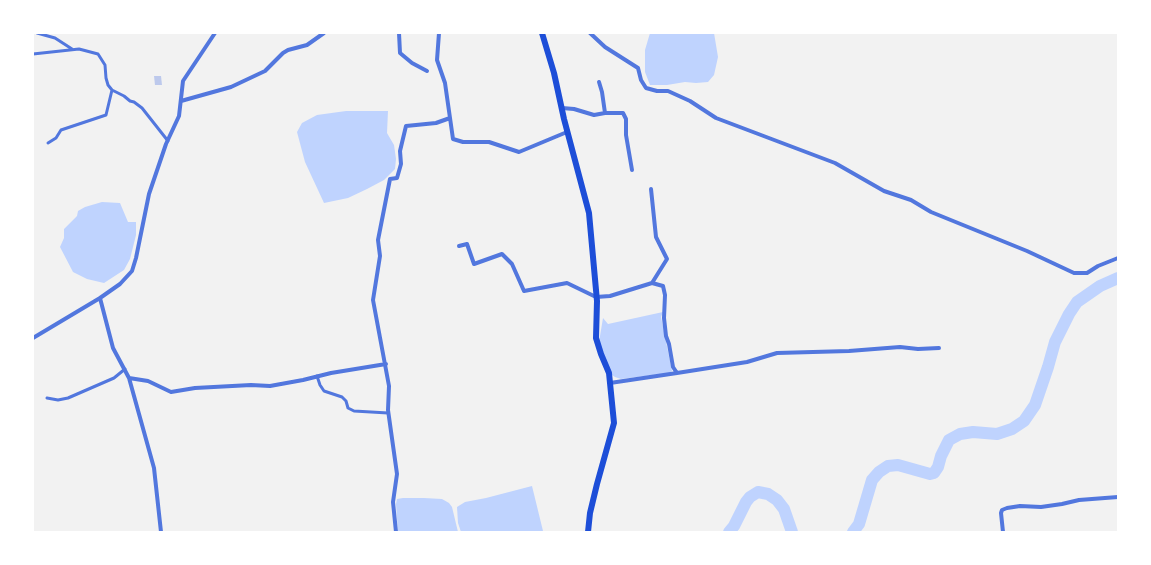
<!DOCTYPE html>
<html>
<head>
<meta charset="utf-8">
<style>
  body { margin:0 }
  #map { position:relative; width:1151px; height:565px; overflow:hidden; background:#f2f2f2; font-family:"Public Sans",sans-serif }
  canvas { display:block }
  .frame { position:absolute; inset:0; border:34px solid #fff; pointer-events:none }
</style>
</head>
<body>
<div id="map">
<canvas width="1151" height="565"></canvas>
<div class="frame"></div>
</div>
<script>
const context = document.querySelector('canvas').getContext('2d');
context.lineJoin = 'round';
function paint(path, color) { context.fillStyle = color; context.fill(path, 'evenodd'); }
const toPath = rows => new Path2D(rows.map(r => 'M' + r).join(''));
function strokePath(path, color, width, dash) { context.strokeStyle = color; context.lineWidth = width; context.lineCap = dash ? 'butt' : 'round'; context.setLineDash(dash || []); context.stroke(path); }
paint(toPath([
  [650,33,714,33,718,57,714,75,708,82,696,83,685,82,667,85,650,85,645,72,645,50],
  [346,111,388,111,387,133,394,145,396,159,395,169,384,180,367,189,348,198,324,203,305,162,297,132,302,123,317,115],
  [102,202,120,203,128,222,136,222,136,235,130,259,124,270,104,283,87,279,73,272,60,247,64,238,64,229,77,216,78,211,85,207],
  [663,312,661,317,672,371,669,373,621,379,615,377,612,375,599,342,603,318,608,324],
  [532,486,543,531,540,532,461,532,458,523,457,507,465,502,486,498],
  [403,498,424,498,442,499,449,503,452,507,458,532,398,532,396,504,397,499]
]), '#bfd3fe');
strokePath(toPath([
  [729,532,734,526,746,502,750,497,758,492,768,494,777,500,784,509,792,532],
  [853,532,859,524,872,480,879,472,888,466,898,465,930,474,934,473,938,467,941,456,949,440,960,434,973,432,997,434,1012,429,1024,421,1035,405,1048,367,1055,342,1069,314,1077,302,1100,286,1118,278]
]), '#bfd3fe', 12);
paint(toPath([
  [154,76,161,76,162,85,155,85]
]), '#bdc9ec');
strokePath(toPath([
  [37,33,55,38,72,49],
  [33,54,79,49,98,54,105,65,106,78,108,85,112,90],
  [48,143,56,138,61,130,106,115,112,90,124,96,130,101,134,102,142,108,168,141],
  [317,376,320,385,324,391,342,397,346,401,348,408,354,411,388,413],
  [47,398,58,400,68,398,114,378,125,369]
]), '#5277de', 3);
strokePath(toPath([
  [399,33,400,53,412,63,427,71],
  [439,33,437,60,445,83,453,139,463,142,489,142,519,152,567,132],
  [590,33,605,47,638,68,641,80,646,88,657,91,668,91,690,101,716,118,835,163,884,191,911,200,931,212,1027,251,1074,273,1087,273,1098,266,1118,258],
  [599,82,602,92,605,113],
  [181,101,231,87,265,71,283,53,288,50,307,45,324,33],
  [562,108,574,109,594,115,605,113,623,113,626,119,626,135,632,170],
  [651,189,656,237,667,259,652,283],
  [459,246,467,244,474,264,502,254,512,264,524,291,567,283,596,297,610,296,652,283,663,286,665,295,664,318,666,336,669,344,673,367,677,373,610,383],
  [100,298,120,284,132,271,136,258,149,194,166,144,179,116,183,81,215,33],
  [33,338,100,298,113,348,129,378,154,468,161,532],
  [677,373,747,362,777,353,849,351,900,347,918,349,939,348],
  [129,378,148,381,171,392,195,388,251,385,270,386,303,380,331,373,386,364],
  [396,532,393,502,397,474,388,410,389,386,373,300,380,256,378,240,390,179,397,178,401,164,400,151,406,126,436,123,450,118],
  [1003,532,1001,513,1002,510,1007,508,1020,506,1041,507,1062,504,1079,500,1118,497]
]), '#5277de', 4);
strokePath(toPath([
  [542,33,554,73,564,119,589,213,597,301,596,338,601,354,609,373,614,423,597,484,590,513,588,532]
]), '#1d4ed8', 6);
</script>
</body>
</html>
